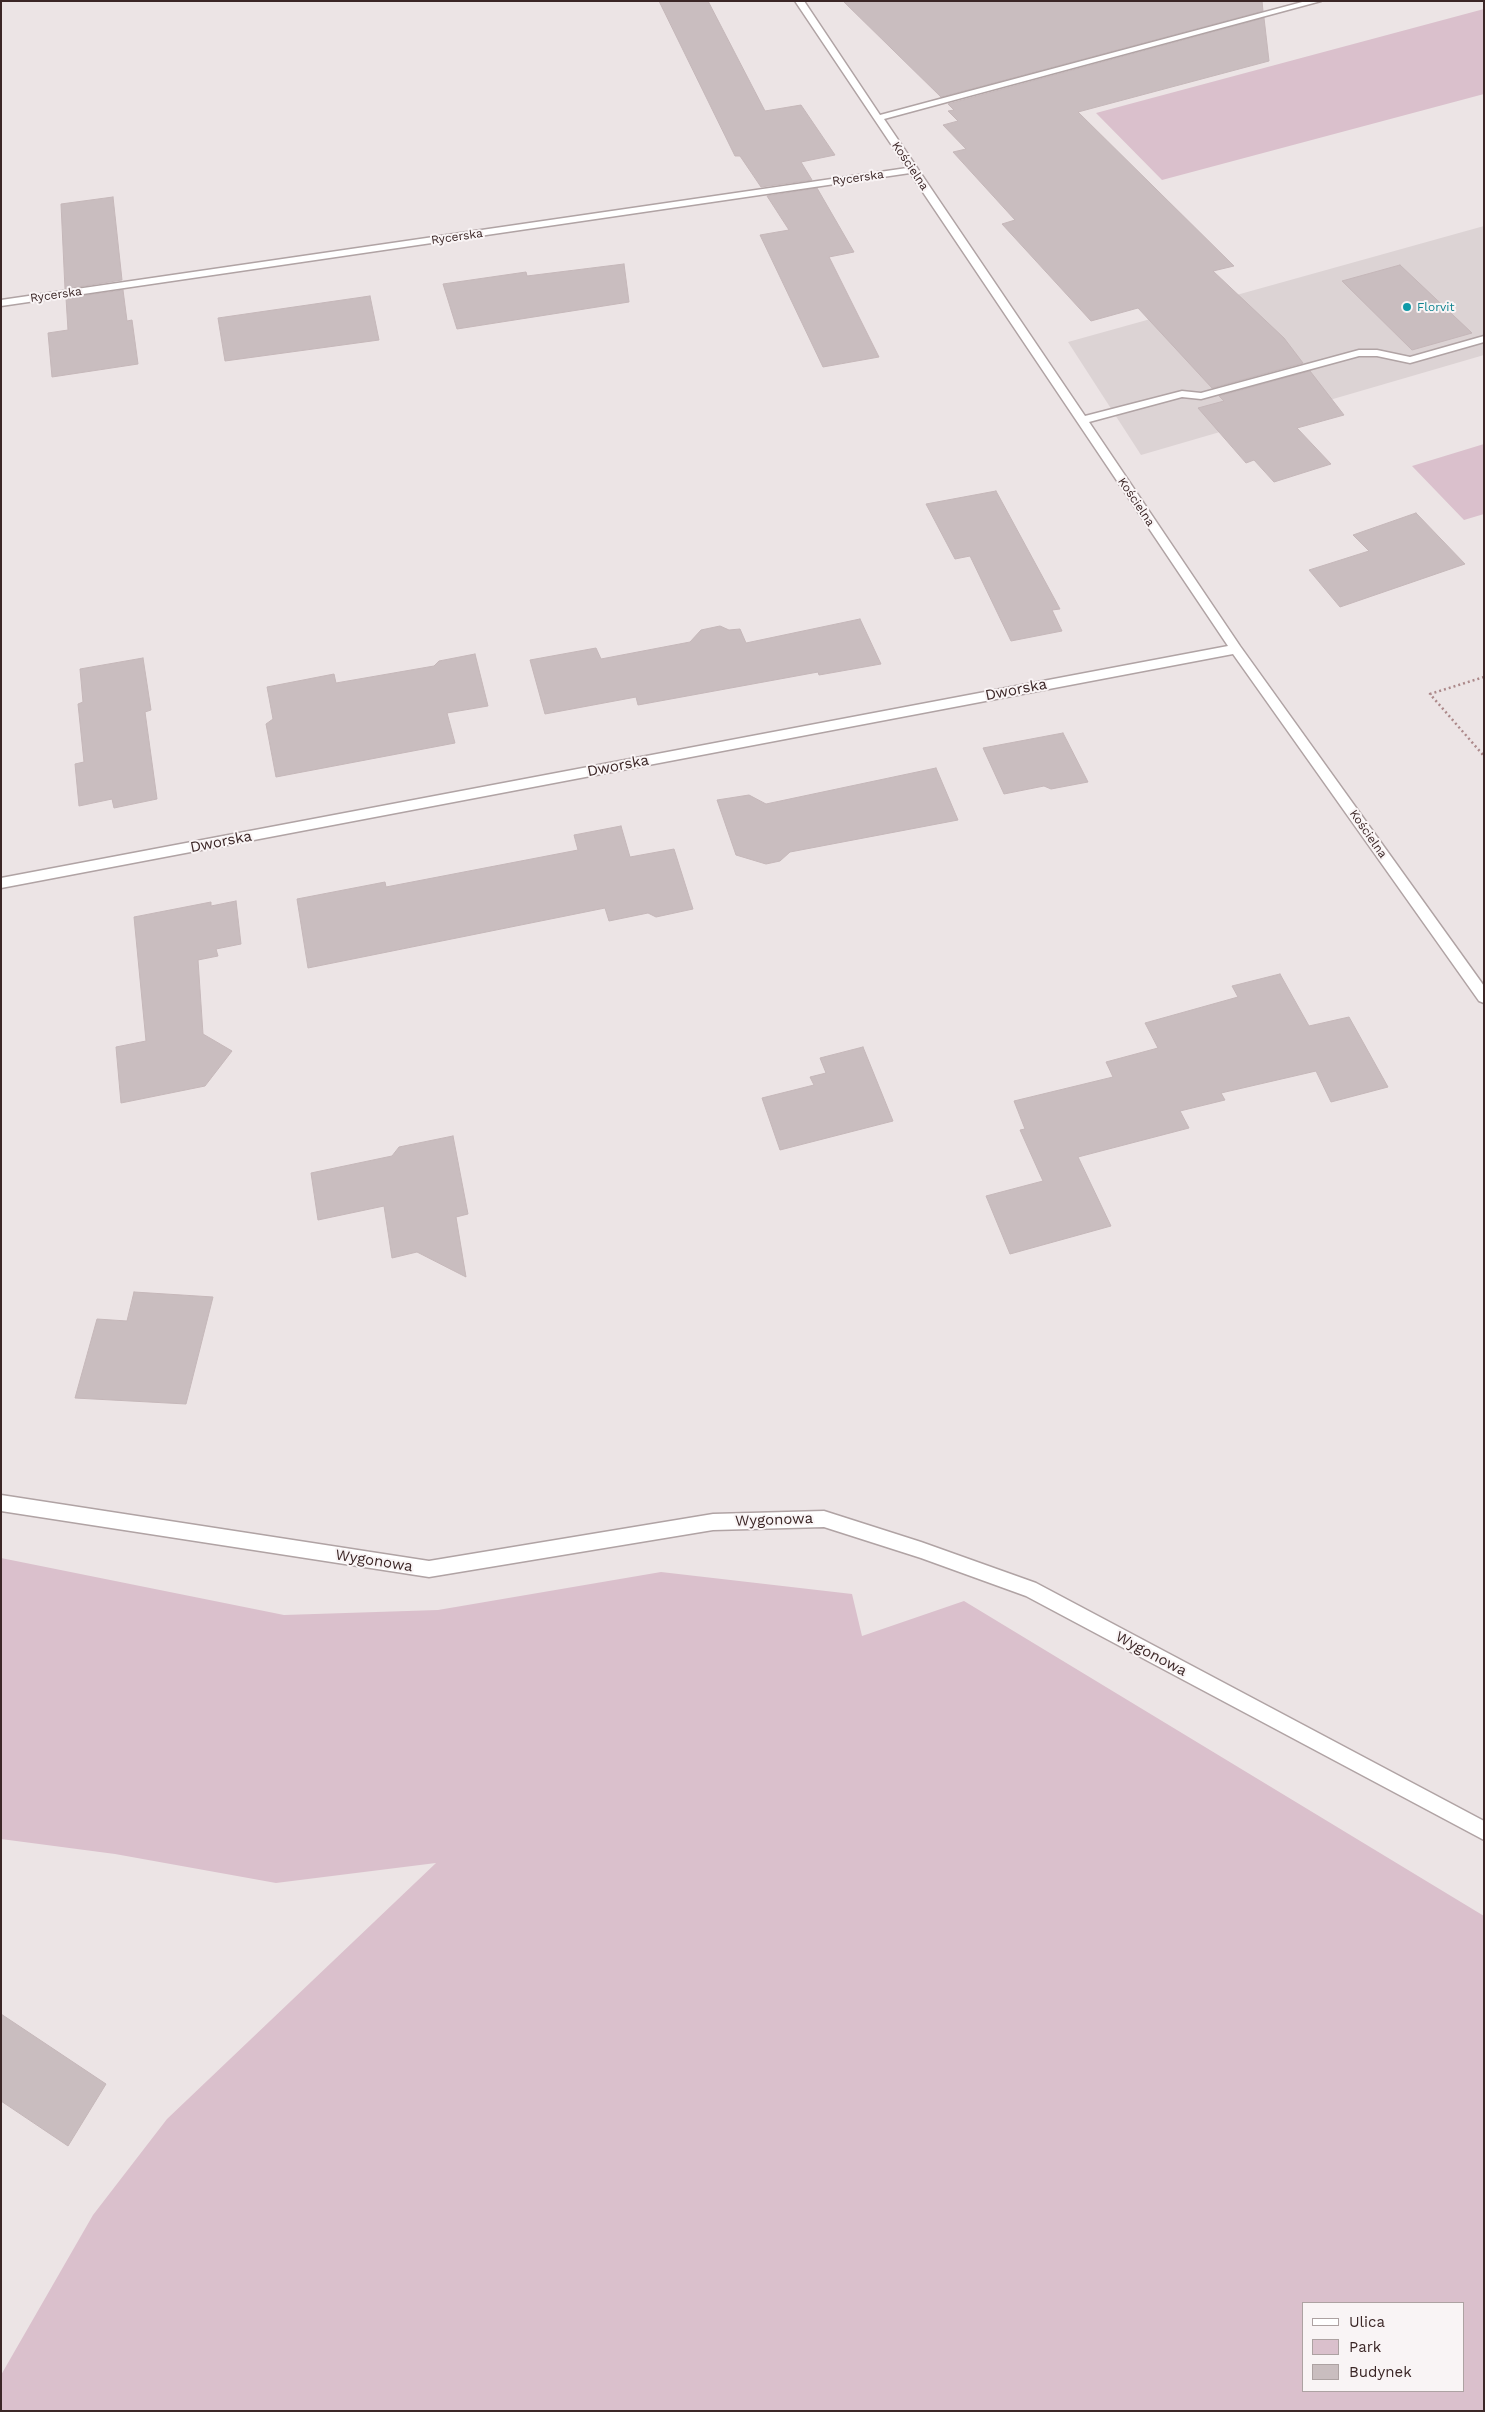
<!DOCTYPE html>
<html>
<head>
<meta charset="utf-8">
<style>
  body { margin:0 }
  #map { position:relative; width:1485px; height:2412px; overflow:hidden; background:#ece4e5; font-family:"Work Sans",sans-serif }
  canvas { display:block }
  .frame { position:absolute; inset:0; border:2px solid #3b2626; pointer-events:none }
  .legend { position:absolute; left:1302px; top:2302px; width:162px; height:90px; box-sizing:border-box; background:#f9f4f5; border:1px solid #ada2a2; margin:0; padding:6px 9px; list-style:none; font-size:15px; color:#3b2626 }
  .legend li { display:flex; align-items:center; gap:10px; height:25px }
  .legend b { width:25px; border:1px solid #ada2a2 }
</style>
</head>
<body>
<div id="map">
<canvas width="1485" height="2412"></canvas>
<div class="frame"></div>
<ul class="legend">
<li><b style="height:6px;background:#fff"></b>Ulica</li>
<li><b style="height:14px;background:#dac0cc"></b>Park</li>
<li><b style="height:14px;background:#c9bdbf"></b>Budynek</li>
</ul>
</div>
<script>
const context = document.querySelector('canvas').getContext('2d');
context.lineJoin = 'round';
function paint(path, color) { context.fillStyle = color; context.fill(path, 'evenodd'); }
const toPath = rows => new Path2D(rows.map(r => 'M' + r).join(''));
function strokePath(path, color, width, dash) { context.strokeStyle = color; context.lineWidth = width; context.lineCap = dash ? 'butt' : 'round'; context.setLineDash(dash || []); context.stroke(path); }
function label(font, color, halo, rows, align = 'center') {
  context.font = font + ' "Work Sans",sans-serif'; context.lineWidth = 4; context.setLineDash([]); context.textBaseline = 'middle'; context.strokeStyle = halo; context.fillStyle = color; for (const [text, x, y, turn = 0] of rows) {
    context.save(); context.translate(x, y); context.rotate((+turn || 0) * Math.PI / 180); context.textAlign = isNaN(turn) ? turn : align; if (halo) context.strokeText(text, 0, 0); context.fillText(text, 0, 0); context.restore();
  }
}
paint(toPath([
  [1484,226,1484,355,1141,455,1068,342]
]), '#dcd3d4');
paint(toPath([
  [1484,9,1484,94,1162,180,1096,113],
  [1484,444,1484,514,1464,520,1412,466],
  [1,1558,284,1615,438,1610,661,1572,852,1594,862,1636,964,1601,1484,1916,1484,2411,1,2411,1,2375,93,2215,167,2119,436,1863,276,1883,115,1854,1,1839],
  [1464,2303,1464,2391,1304,2391,1304,2303]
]), '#dac0cc');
const building = toPath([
  [659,1,708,1,765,111,801,105,835,155,801,162,812,180,761,187,740,156,735,156,659,1],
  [843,1,1262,1,1263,11,941,97,843,1],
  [1264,18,1269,61,1078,112,1234,266,1213,271,1284,338,1303,363,1212,388,1138,308,1091,321,1002,224,1015,220,953,152,966,149,943,125,958,121,948,111,954,110,948,104,1264,18],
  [817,188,854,252,829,257,879,357,823,367,760,235,789,230,767,196,817,188],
  [113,197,122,280,65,289,61,204,113,197],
  [624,264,629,302,457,329,443,284,526,272,527,276,624,264],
  [1400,265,1472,333,1412,350,1342,281,1400,265],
  [123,290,127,321,132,320,138,364,52,377,48,333,68,330,66,298,123,290],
  [370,296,379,340,225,361,218,318,370,296],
  [1310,371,1344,415,1297,428,1331,464,1274,482,1254,460,1246,463,1198,408,1224,401,1219,396,1310,371],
  [996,491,1060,609,1052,610,1062,631,1011,641,970,556,955,559,926,504,996,491],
  [1416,513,1465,564,1340,607,1309,570,1369,551,1353,535,1416,513],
  [860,619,881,664,819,675,818,672,638,705,636,697,545,714,530,660,596,648,601,659,690,642,701,630,720,626,729,630,740,629,746,643,860,619],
  [475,654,488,706,447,713,455,743,276,777,266,724,273,719,267,687,334,674,336,683,434,666,439,661,475,654],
  [143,658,151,710,145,712,157,799,114,808,112,799,79,806,75,764,84,762,78,704,83,702,80,669,143,658],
  [1063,733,1088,782,1051,789,1044,786,1004,794,983,748,1063,733],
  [936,768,958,820,790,852,780,861,766,864,736,855,717,800,749,795,766,804,936,768],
  [621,826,630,857,674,849,693,909,656,917,648,913,609,921,605,908,308,968,297,899,385,882,386,887,578,850,574,835,621,826],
  [236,901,241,944,216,949,218,956,198,960,203,1034,232,1051,205,1086,121,1103,116,1047,146,1041,134,917,211,902,211,906,236,901],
  [1280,974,1309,1026,1349,1017,1388,1087,1331,1102,1316,1071,1221,1093,1225,1100,1180,1111,1189,1128,1078,1157,1111,1226,1010,1254,986,1196,1043,1181,1020,1130,1025,1129,1014,1101,1113,1077,1106,1062,1158,1048,1145,1023,1238,997,1232,986,1280,974],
  [863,1047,893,1121,780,1150,762,1098,814,1085,810,1077,826,1073,820,1058,863,1047],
  [453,1136,468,1214,456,1217,466,1277,417,1252,392,1258,384,1206,318,1220,311,1173,392,1156,399,1147,453,1136],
  [134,1292,213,1297,186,1404,75,1398,97,1319,127,1321,134,1292],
  [1,2014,106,2084,68,2146,1,2101,1,2014]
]);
paint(building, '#c9bdbf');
strokePath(building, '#c5b7b9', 1);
const minor = toPath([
  [795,1,804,1,880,115,1306,1,1321,1,884,119,1085,416,1182,391,1201,393,1359,350,1377,350,1410,357,1484,336,1484,342,1410,363,1377,356,1359,356,1201,399,1182,397,1089,422,1240,646,1484,986,1484,1003,1479,1001,1233,654,1,888,1,878,1228,646,910,173,1,306,1,300,907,168,795,1],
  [1,1495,429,1561,713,1514,824,1511,921,1542,1036,1583,1484,1821,1484,1840,1026,1596,921,1558,824,1527,713,1530,429,1577,1,1511,1,1495]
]);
strokePath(minor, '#b0a3a4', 3);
strokePath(toPath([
  [1484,677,1430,694,1484,756]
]), '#ac898a', 2.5, [2, 3]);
paint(minor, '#fff');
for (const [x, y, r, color] of [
  [1407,307,5,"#0f9aa8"]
]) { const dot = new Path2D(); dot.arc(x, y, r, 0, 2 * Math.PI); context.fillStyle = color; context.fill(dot); strokePath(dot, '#f9f4f5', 2); }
label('12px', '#3b2626', '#f9f4f5', [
  ["Kościelna",910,166,56],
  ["Rycerska",858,178,-8],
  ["Rycerska",457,237,-8],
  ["Rycerska",56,295,-8],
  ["Kościelna",1136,502,56],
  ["Kościelna",1368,834,55]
]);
label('12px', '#0d838f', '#f9f4f5', [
  ["Florvit",1417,307]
], 'left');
label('15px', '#3b2626', '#f9f4f5', [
  ["Dworska",1016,690,-11],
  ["Dworska",618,766,-11],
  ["Dworska",221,842,-11],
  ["Wygonowa",774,1520,-2],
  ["Wygonowa",374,1561,9],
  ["Wygonowa",1151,1654,28]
]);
</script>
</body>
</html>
